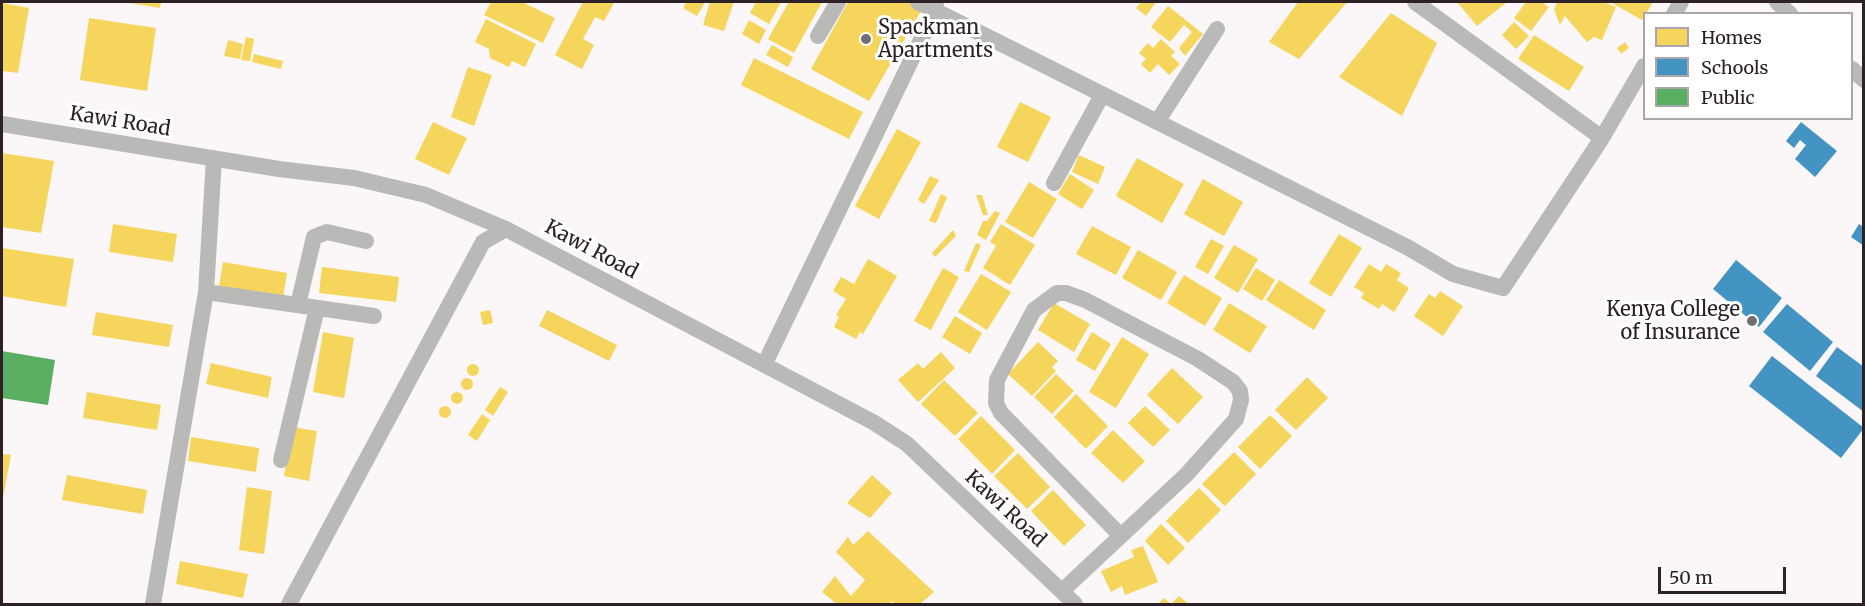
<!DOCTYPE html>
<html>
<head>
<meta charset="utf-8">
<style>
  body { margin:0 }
  #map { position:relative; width:1865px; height:606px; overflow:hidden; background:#fbf6f7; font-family:Merriweather,serif }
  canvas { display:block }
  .frame { position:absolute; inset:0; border:3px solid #2c2225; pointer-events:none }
  .legend { position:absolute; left:1643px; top:12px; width:210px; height:108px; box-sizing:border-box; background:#fff; border:2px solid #aba7a8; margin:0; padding:8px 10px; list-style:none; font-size:18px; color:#2c2225 }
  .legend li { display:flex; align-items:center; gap:12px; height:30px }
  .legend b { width:30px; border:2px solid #aba7a8 }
  .scale { position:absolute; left:1658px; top:567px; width:128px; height:27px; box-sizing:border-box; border:3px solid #2c2225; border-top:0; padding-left:8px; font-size:18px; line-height:21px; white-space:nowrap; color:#2c2225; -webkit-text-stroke:4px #fff; paint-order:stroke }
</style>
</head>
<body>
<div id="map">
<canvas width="1865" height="606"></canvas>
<div class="frame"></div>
<ul class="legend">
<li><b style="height:16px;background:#f6d55c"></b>Homes</li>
<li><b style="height:16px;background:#4393c3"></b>Schools</li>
<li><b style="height:16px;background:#5aae61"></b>Public</li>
</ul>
<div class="scale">50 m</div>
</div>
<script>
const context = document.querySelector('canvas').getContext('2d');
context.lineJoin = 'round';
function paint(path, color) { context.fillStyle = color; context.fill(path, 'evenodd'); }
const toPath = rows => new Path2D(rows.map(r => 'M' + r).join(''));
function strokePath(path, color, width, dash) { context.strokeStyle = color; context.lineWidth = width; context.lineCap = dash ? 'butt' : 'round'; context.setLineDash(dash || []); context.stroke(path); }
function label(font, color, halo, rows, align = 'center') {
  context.font = font + ' Merriweather,serif'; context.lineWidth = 6; context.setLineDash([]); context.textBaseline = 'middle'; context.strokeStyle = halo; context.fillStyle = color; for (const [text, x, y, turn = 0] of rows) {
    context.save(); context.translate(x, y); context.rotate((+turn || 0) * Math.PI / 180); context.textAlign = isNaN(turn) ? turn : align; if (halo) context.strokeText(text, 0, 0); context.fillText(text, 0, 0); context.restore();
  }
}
paint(toPath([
  [125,2,161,2,160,8],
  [491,2,522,2,555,18,543,43,484,15],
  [583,2,614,3,604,21,595,17,583,39,594,45,582,69,555,55],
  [686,2,705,2,697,16,683,8],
  [710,2,734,2,724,31,703,25],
  [756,2,781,2,769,24,750,13],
  [789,2,822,2,794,53,768,39],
  [848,2,908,2,922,9,869,101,811,69],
  [1141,2,1156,2,1146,16,1136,8],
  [1298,2,1347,2,1299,59,1269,42],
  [1457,2,1507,2,1477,26],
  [1526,2,1541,2,1549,7,1531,31,1514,18],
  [1557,2,1603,2,1616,7,1602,40,1594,37,1587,42,1565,16,1560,25,1554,9],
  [1610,2,1653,2,1642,20],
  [2,3,29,8,18,73,2,71],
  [1168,6,1203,34,1185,56,1179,48,1192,32,1184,25,1170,42,1151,27],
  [1391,13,1437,43,1402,116,1339,77],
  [89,18,156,28,147,91,80,80],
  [486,19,536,44,525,67,512,61,509,67,490,58,489,49,475,42],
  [749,20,766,30,759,44,742,34],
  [1514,22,1529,36,1516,49,1502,35],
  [1534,35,1584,67,1569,91,1518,59],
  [246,37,254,39,250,61,241,60],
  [1161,39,1175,52,1171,56,1180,64,1169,75,1158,64,1150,73,1141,64,1146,59,1139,53,1148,43,1153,48],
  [228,40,243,44,240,59,224,56],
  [1625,42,1629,48,1621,54,1617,48],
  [772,45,793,57,788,67,766,55],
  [254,54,283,61,281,69,252,62],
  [754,58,863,112,849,139,741,85],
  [468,67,492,75,474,126,451,117],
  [1020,102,1051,117,1028,162,997,147],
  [433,122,467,138,449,175,415,159],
  [897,129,921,142,879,219,855,206],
  [2,153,54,161,41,233,2,227],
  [1079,155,1105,167,1098,184,1072,172],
  [1137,158,1184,184,1162,223,1116,196],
  [1070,174,1094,190,1082,209,1058,194],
  [930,176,939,180,924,204,918,200],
  [1203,179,1243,202,1224,236,1184,214],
  [1029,182,1057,199,1033,238,1005,222],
  [941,194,947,197,936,223,929,221],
  [976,195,982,195,988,215,983,215],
  [995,211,1000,213,986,240,977,235,983,221,987,221],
  [113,224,177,234,173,262,109,252],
  [1001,224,1035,245,1010,285,983,268,996,246,990,242],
  [1092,226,1131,247,1116,275,1076,254],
  [953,230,956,236,935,257,932,253],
  [1339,234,1362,248,1331,297,1309,283],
  [1211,239,1224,246,1208,274,1195,267],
  [976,243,981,245,969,272,964,271],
  [1234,245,1258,259,1238,293,1214,278],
  [2,248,74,259,66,307,2,296],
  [1138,250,1177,272,1161,300,1122,278],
  [868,259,897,276,863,334,860,332,856,339,834,327,839,317,836,315,846,299,833,291,841,277,854,284],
  [223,262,287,273,283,298,219,286],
  [1369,264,1381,272,1386,264,1401,273,1397,280,1409,288,1394,312,1382,304,1379,309,1361,298,1364,293,1354,287],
  [322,267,399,277,396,302,319,293],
  [943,268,959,277,931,330,914,321],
  [1256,268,1275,280,1262,301,1243,289],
  [981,274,1011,292,987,330,958,312],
  [1184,275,1222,298,1205,326,1167,303],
  [1279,280,1326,310,1314,330,1266,300],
  [1440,291,1463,306,1443,336,1414,316,1429,294,1435,298],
  [1054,303,1090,324,1074,352,1038,330],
  [1229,303,1267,326,1250,353,1213,330],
  [490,310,493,323,483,325,480,312],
  [547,310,617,345,609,361,539,326],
  [96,312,173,325,169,347,92,335],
  [955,316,982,333,970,354,942,337],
  [323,332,354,338,344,398,313,392],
  [1092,332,1111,344,1095,371,1076,360],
  [1122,337,1149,354,1116,408,1089,392],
  [1038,342,1058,361,1052,367,1056,371,1032,396,1008,374],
  [941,352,955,368,918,402,898,380,918,363,923,369],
  [211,363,272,377,268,398,206,384],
  '467 370a6 6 0 1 1 12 0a6 6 0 1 1-12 0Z',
  [1172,368,1203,397,1178,424,1147,395],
  [1056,374,1074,391,1052,414,1034,397],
  [1307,377,1328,398,1296,430,1275,410],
  '461 384a6 6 0 1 1 12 0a6 6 0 1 1-12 0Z',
  [944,380,978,413,955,436,921,404],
  [500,387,508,392,493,416,485,410],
  '451 398a6 6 0 1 1 12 0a6 6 0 1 1-12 0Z',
  [87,392,161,405,157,430,83,418],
  [1076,394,1108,426,1086,449,1054,417],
  '439 412a6 6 0 1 1 12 0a6 6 0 1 1-12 0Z',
  [1145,406,1170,430,1153,447,1128,423],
  [482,414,490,420,477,441,468,435],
  [1270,415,1292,436,1260,469,1238,447],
  [981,416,1015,450,992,474,958,439],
  [292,427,317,431,309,481,284,476],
  [1113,430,1145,461,1123,483,1091,453],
  [191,437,259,448,256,472,188,461],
  [1234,452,1256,474,1225,506,1202,484],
  [1018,453,1050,487,1027,509,994,476],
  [2,454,11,455,3,498,2,498],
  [67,475,147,490,143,514,62,500],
  [872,475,892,493,870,518,847,503],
  [247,487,272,491,264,554,239,550],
  [1199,488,1221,510,1188,543,1166,521],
  [1053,490,1086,525,1064,546,1031,511],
  [1161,524,1185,548,1168,565,1145,541],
  [868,531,934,592,920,604,895,604,892,601,888,604,837,604,822,592,835,576,851,596,865,580,836,552,848,537,853,545],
  [1143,546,1158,582,1125,595,1122,586,1111,592,1101,571,1134,557,1131,550],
  [180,561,248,574,243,598,176,584],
  [1179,596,1189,604,1171,604],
  [1164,598,1171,604,1158,604]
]), '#f6d55c');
paint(toPath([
  [1801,122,1837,151,1815,177,1795,159,1806,145,1800,140,1794,148,1786,141],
  [1859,224,1864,227,1864,246,1851,237],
  [1736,260,1782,298,1759,327,1713,289],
  [1787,304,1833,342,1810,371,1763,332],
  [1837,347,1864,367,1864,412,1816,376],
  [1772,356,1864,428,1841,458,1749,386]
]), '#4393c3');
paint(toPath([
  [2,351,55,360,48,405,2,398]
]), '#5aae61');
strokePath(toPath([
  [918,2,1407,247,1453,274,1503,288,1602,138,1415,2],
  [1777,2,1790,14],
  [1674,14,1681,2],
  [818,36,838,2],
  [1852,69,1864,80],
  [1157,122,1217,29],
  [2,124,279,169,354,178,426,195,506,229,873,422,907,444,1075,604],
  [1602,138,1644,66],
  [1054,183,1102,95],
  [206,292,374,316],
  [298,305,314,237,327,232,366,241],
  [765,363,935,11,936,2],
  [281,460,317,308],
  [1062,591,1186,475,1236,419,1241,400,1240,391,1233,382,1198,359,1085,300,1066,293,1057,293,1034,310,997,380,996,403,1001,413,1120,535],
  [153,604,206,292,214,158],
  [289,604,483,242,506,229]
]), '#b9bab8', 16);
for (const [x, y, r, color] of [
  [866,39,6,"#746c6e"],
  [1752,321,6,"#746c6e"]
]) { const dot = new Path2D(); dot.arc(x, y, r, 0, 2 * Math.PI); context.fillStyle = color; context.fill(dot); strokePath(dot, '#fff', 2); }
label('20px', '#2c2225', '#fff', [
  ["Spackman",878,28],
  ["Apartments",878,51],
  ["Kenya College",1740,310,"right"],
  ["of Insurance",1740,333,"right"]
], 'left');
label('20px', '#2c2225', '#fff', [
  ["Kawi Road",120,122,9],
  ["Kawi Road",591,250,28],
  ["Kawi Road",1005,509,43]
]);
</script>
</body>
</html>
